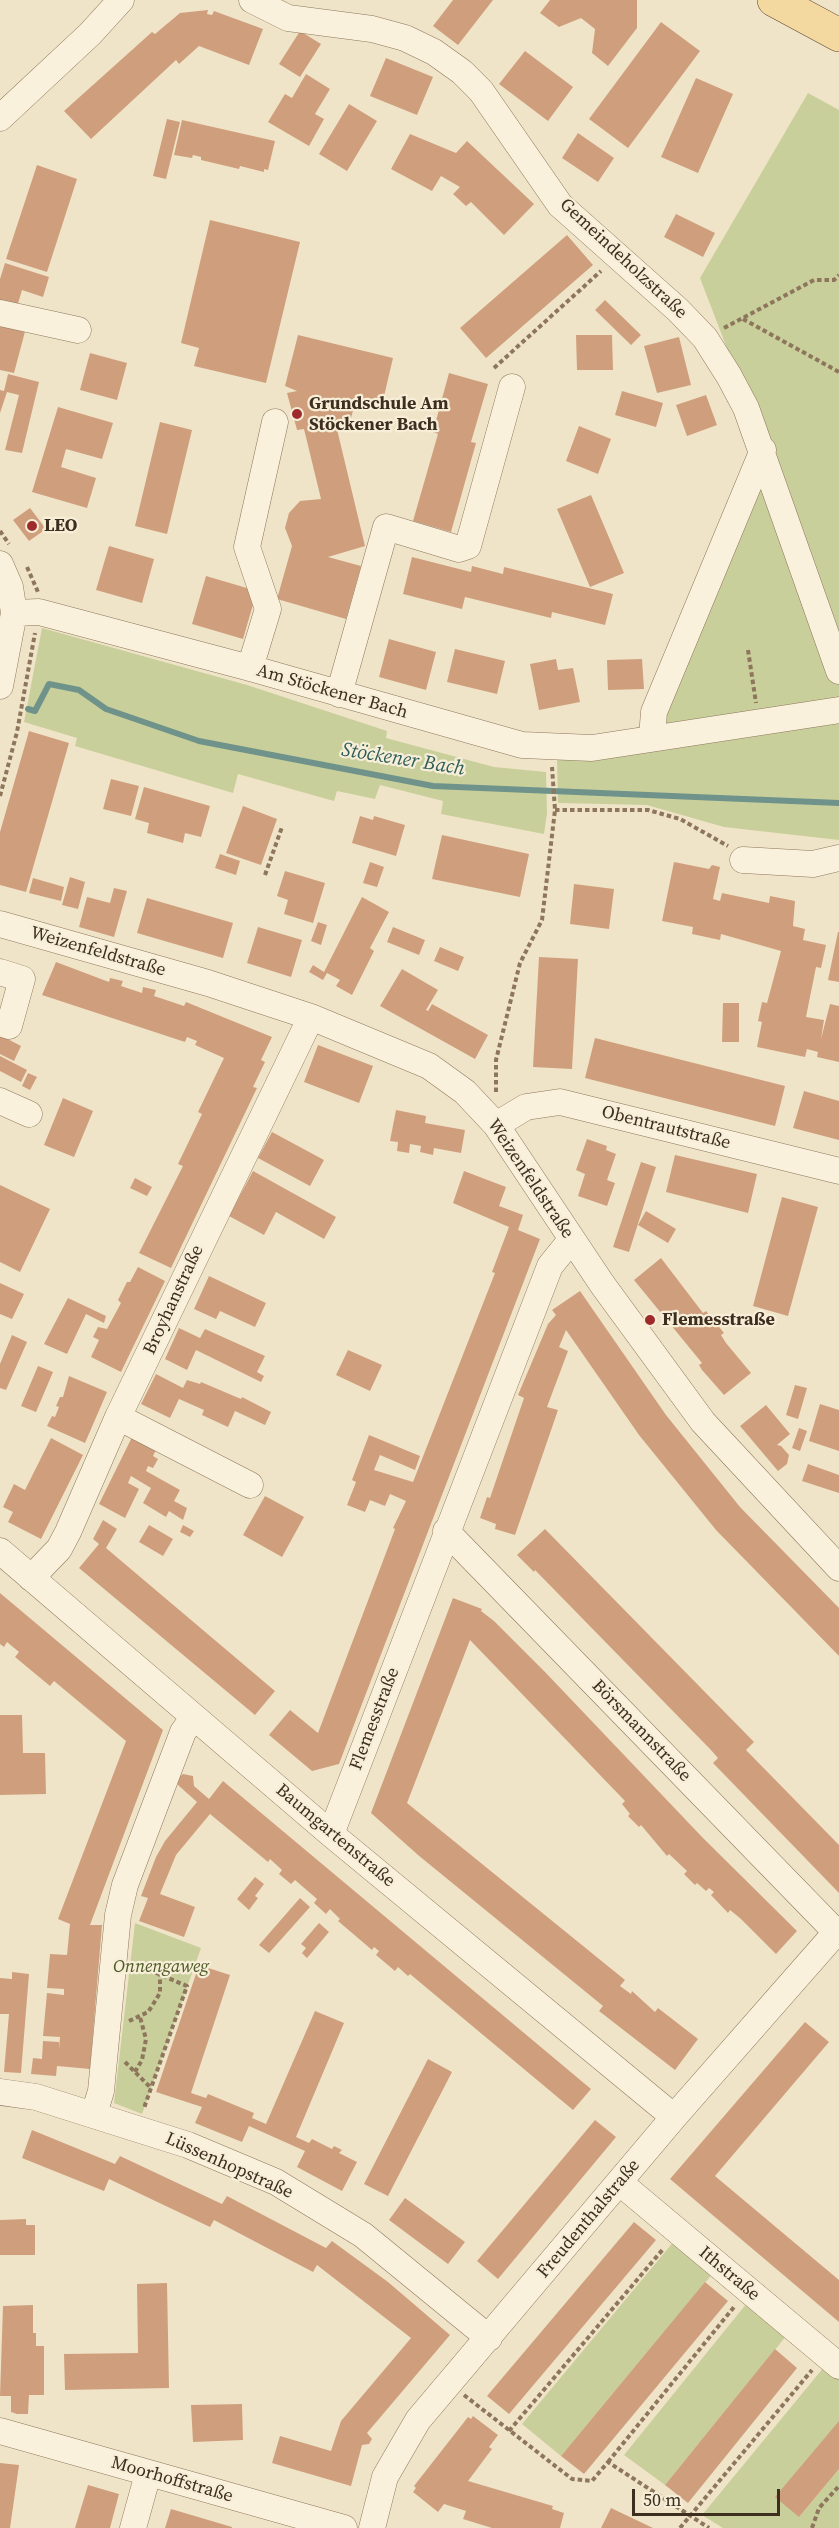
<!DOCTYPE html>
<html>
<head>
<meta charset="utf-8">
<style>
  body { margin:0 }
  #map { position:relative; width:839px; height:2528px; overflow:hidden; background:#f0e4c8; font-family:"Source Serif 4",serif }
  canvas { display:block }
  .scale { position:absolute; left:632px; top:2489px; width:148px; height:27px; box-sizing:border-box; border:3px solid #3d2e20; border-top:0; padding-left:8px; font-size:18px; line-height:21px; white-space:nowrap; color:#3d2e20; -webkit-text-stroke:4px #f7eed8; paint-order:stroke }
</style>
</head>
<body>
<div id="map">
<canvas width="839" height="2528"></canvas>
<div class="scale">50 m</div>
</div>
<script>
const context = document.querySelector('canvas').getContext('2d');
context.lineJoin = 'round';
function paint(path, color) { context.fillStyle = color; context.fill(path, 'evenodd'); }
const toPath = rows => new Path2D(rows.map(r => 'M' + r).join(''));
function strokePath(path, color, width, dash) { context.strokeStyle = color; context.lineWidth = width; context.lineCap = dash ? 'butt' : 'round'; context.setLineDash(dash || []); context.stroke(path); }
function label(font, color, halo, rows, align = 'center') {
  context.font = font + ' "Source Serif 4",serif'; context.lineWidth = 4.5; context.setLineDash([]); context.textBaseline = 'middle'; context.strokeStyle = halo; context.fillStyle = color; for (const [text, x, y, turn = 0] of rows) {
    context.save(); context.translate(x, y); context.rotate((+turn || 0) * Math.PI / 180); context.textAlign = isNaN(turn) ? turn : align; if (halo) context.strokeText(text, 0, 0); context.fillText(text, 0, 0); context.restore();
  }
}
paint(toPath([
  [808,93,839,110,839,840,724,827,647,805,558,803,557,758,657,720,768,442,733,364,700,278],
  [42,628,247,685,387,731,386,738,494,767,546,772,547,813,544,834,441,814,443,801,380,785,375,799,337,791,334,801,238,774,233,793,75,746,77,738,24,722],
  [135,1923,201,1948,142,2114,114,2103],
  [675,2240,714,2272,561,2456,522,2424],
  [747,2303,787,2335,665,2485,624,2455],
  [824,2367,839,2378,839,2421,799,2517,839,2469,839,2528,723,2528,702,2515]
]), '#c9cf9b');
strokePath(toPath([
  [28,709,35,711,49,684,79,690,106,709,199,741,433,786,839,803]
]), '#6f938a', 6);
paint(toPath([
  [453,0,493,0,458,45,433,26],
  [550,0,637,0,637,28,608,66,592,53,595,29,581,18,559,27,540,13],
  [208,10,207,14,212,15,214,11,263,29,249,65,199,46,179,64,176,60,91,139,64,111,152,32,155,34,180,13],
  [661,22,700,51,628,148,589,119],
  [300,31,321,44,300,77,279,64],
  [525,51,573,87,548,121,499,84],
  [386,58,433,77,417,115,370,96],
  [306,74,330,89,315,114,324,119,309,146,268,122,285,94,292,98],
  [696,78,733,94,698,173,661,157],
  [349,104,377,121,347,171,319,154],
  [167,119,180,122,166,179,153,176],
  [182,120,275,141,268,170,264,169,264,172,240,166,239,169,201,160,201,157,193,155,192,158,174,155],
  [578,133,614,158,598,182,562,158],
  [410,134,456,153,467,141,534,204,504,235,471,202,466,206,453,194,460,187,441,176,432,191,391,169],
  [37,165,77,179,47,272,6,259],
  [676,214,715,233,703,257,664,237],
  [210,220,300,242,266,383,194,366,199,348,181,343],
  [567,235,593,265,486,358,460,328],
  [5,263,49,277,43,297,22,290,17,307,0,302,0,279],
  [605,300,641,335,631,345,595,310],
  [0,317,27,324,14,373,0,370],
  [298,335,393,358,381,409,355,403,351,418,335,421,365,546,328,557,361,566,346,619,277,599,292,546,285,528,289,513,300,501,321,499,304,429,297,430,287,393,297,391,285,386],
  [576,335,612,335,613,370,577,370],
  [679,337,691,385,657,393,644,346],
  [90,353,127,363,117,400,80,390],
  [449,373,488,384,471,442,476,443,451,532,413,521,438,434,433,432],
  [8,374,39,382,22,453,5,450,19,395,7,392,0,413,0,390,4,391],
  [622,391,663,403,656,427,615,415],
  [706,395,717,425,687,436,676,405],
  [58,407,113,423,102,459,66,449,61,467,96,478,87,508,32,492],
  [160,422,192,430,167,534,135,526],
  [579,426,611,439,598,474,566,461],
  [591,495,624,573,590,587,557,509],
  [30,508,46,529,29,541,13,520],
  [109,546,154,559,142,603,96,590],
  [412,557,471,572,472,566,503,574,504,567,613,594,605,625,552,612,551,618,465,597,462,609,403,594],
  [206,576,257,591,243,639,192,624],
  [389,639,436,652,426,690,379,677],
  [455,649,505,661,497,694,447,682],
  [556,659,558,670,573,668,580,702,539,710,530,664],
  [642,659,644,689,608,690,607,660],
  [29,731,69,743,26,892,0,885,0,832],
  [111,779,139,786,131,816,103,809],
  [144,787,210,806,201,837,185,833,183,843,147,833,149,823,135,819],
  [243,806,277,819,261,865,226,853],
  [360,816,373,820,374,816,405,825,396,856,352,843],
  [442,835,529,854,520,897,432,879],
  [220,854,240,861,236,875,215,868],
  [370,862,384,867,377,887,363,883],
  [674,862,709,869,712,865,720,867,713,899,720,901,722,893,769,903,770,896,795,901,793,926,805,929,803,940,826,945,821,968,816,967,806,1017,824,1020,821,1039,830,1004,839,1006,839,1062,817,1057,818,1052,807,1049,805,1057,757,1047,762,1022,758,1021,762,1002,767,1003,781,951,721,934,720,940,692,934,693,927,662,921],
  [285,871,325,883,313,923,284,914,288,900,277,896],
  [70,877,85,882,78,909,62,905],
  [33,878,64,887,61,901,29,893],
  [574,884,614,889,609,929,570,924],
  [114,888,127,891,114,937,79,927,87,897,110,903],
  [362,897,389,912,370,948,374,951,352,995,336,986,340,980,327,973,323,980,309,972,313,965,324,972],
  [147,898,233,923,223,958,137,933],
  [318,922,327,925,321,945,311,941],
  [258,927,302,940,291,977,247,963],
  [393,927,425,940,419,955,387,942],
  [838,932,839,932,839,982,828,980],
  [440,947,464,957,458,971,434,961],
  [539,957,578,959,572,1069,533,1067],
  [56,962,109,982,110,978,123,981,121,986,142,993,143,987,156,990,154,996,184,1006,186,1002,272,1037,261,1060,265,1062,253,1087,257,1088,171,1268,139,1253,183,1166,178,1164,202,1114,198,1112,224,1058,195,1045,197,1041,187,1037,185,1042,42,995],
  [402,969,438,990,426,1010,428,1011,432,1004,488,1035,475,1059,380,1006],
  [723,1003,739,1003,739,1042,722,1042],
  [0,1035,21,1046,14,1061,0,1054],
  [595,1038,785,1086,775,1126,585,1078],
  [318,1045,373,1066,359,1103,304,1082],
  [0,1056,27,1070,21,1082,0,1071],
  [28,1073,37,1077,30,1090,22,1086],
  [804,1091,839,1101,839,1140,793,1128],
  [63,1098,93,1111,74,1157,44,1145],
  [396,1110,426,1116,425,1123,465,1130,461,1153,434,1148,433,1155,420,1152,421,1146,410,1144,409,1153,397,1151,398,1142,390,1141],
  [272,1132,324,1160,310,1186,258,1158],
  [587,1139,607,1146,606,1150,616,1154,607,1180,615,1183,607,1206,578,1196,585,1174,576,1170],
  [675,1155,757,1174,748,1213,666,1192],
  [641,1162,656,1167,629,1252,613,1247],
  [253,1171,336,1217,324,1239,276,1212,264,1235,229,1216],
  [464,1171,506,1187,499,1206,523,1215,518,1230,540,1239,339,1764,312,1771,269,1735,290,1710,318,1733,395,1529,393,1528,406,1501,390,1494,385,1506,370,1500,365,1512,347,1505,356,1482,352,1480,369,1435,420,1456,415,1470,380,1455,374,1470,413,1482,495,1273,492,1272,509,1227,453,1203],
  [135,1178,152,1187,147,1196,130,1188],
  [0,1185,50,1209,20,1272,0,1262],
  [782,1197,818,1207,788,1316,753,1306],
  [646,1211,676,1229,668,1243,638,1225],
  [661,1258,703,1313,706,1311,724,1333,721,1335,726,1343,751,1373,724,1395,702,1370,699,1365,702,1363,634,1280],
  [138,1267,165,1281,121,1372,91,1357,99,1340,93,1337,98,1327,107,1329,121,1303,118,1300,127,1282,130,1282],
  [209,1276,266,1303,255,1327,220,1311,216,1319,194,1309],
  [0,1283,24,1294,12,1319,0,1314],
  [580,1291,666,1415,740,1507,839,1608,839,1656,716,1530,639,1435,566,1330,559,1347,568,1351,547,1407,558,1410,515,1535,495,1529,496,1524,480,1518,487,1497,490,1498,524,1398,518,1395,548,1324,556,1315,552,1310],
  [68,1298,106,1316,104,1323,86,1314,67,1354,44,1344],
  [179,1328,200,1338,205,1329,265,1356,257,1372,264,1376,261,1382,196,1350,187,1370,165,1359],
  [12,1335,27,1342,6,1390,0,1388,0,1364],
  [348,1350,382,1365,370,1391,336,1375],
  [38,1366,53,1372,36,1412,21,1406],
  [156,1374,183,1388,187,1380,200,1384,201,1382,241,1399,242,1397,271,1412,265,1425,235,1411,228,1427,202,1415,204,1410,179,1399,170,1418,141,1404],
  [69,1376,107,1392,85,1443,47,1426,52,1416,55,1417,59,1407,56,1406,60,1397,63,1397],
  [795,1385,807,1388,798,1419,786,1415],
  [820,1404,839,1410,839,1451,809,1441],
  [766,1405,790,1434,777,1445,781,1446,789,1455,787,1464,778,1471,740,1426],
  [799,1428,807,1431,800,1451,792,1448],
  [135,1431,159,1444,153,1456,158,1459,153,1468,148,1466,146,1471,180,1490,174,1501,187,1508,183,1520,169,1511,166,1517,143,1503,151,1488,131,1476,128,1483,139,1489,125,1518,99,1504],
  [51,1438,83,1455,41,1539,8,1522,13,1512,3,1507,14,1484,25,1490],
  [808,1464,839,1475,839,1493,802,1481],
  [265,1496,304,1517,282,1557,243,1535],
  [103,1520,117,1529,106,1548,275,1691,255,1715,79,1568,99,1544,93,1539],
  [149,1525,173,1539,163,1556,139,1542],
  [183,1525,194,1531,190,1537,180,1532],
  [545,1529,754,1742,746,1750,839,1845,839,1893,713,1763,718,1758,710,1749,535,1570,534,1572,517,1555],
  [0,1593,163,1730,90,1925,102,1925,90,2069,57,2066,56,2076,31,2074,33,2058,42,2059,43,2041,59,2042,59,2049,60,2037,43,2036,47,1993,64,1995,64,1989,47,1988,50,1954,67,1955,70,1924,58,1919,126,1741,54,1681,50,1686,15,1657,19,1652,7,1642,4,1647,0,1644],
  [453,1598,482,1609,481,1611,494,1621,546,1673,703,1838,797,1931,776,1954,741,1919,730,1910,728,1913,711,1895,714,1892,709,1888,706,1891,697,1883,695,1885,684,1874,687,1871,669,1854,667,1856,641,1825,639,1827,628,1816,630,1814,622,1804,625,1801,470,1640,407,1803,625,1980,620,1986,631,1994,632,1991,655,2012,658,2008,698,2039,675,2070,599,2011,603,2006,418,1855,371,1813],
  [0,1715,22,1715,23,1753,45,1753,46,1794,0,1795],
  [183,1774,193,1776,194,1786,209,1799,223,1781,591,2089,573,2110,410,1974,408,1976,398,1967,395,1971,376,1955,379,1951,374,1947,372,1950,338,1921,340,1919,330,1909,326,1914,314,1903,317,1899,295,1880,291,1884,279,1874,282,1870,270,1859,268,1862,210,1814,176,1855,160,1894,195,1907,184,1937,139,1921,148,1898,141,1896,156,1857,165,1841,197,1802,178,1785,178,1778],
  [255,1877,264,1884,255,1896,258,1898,249,1910,237,1899],
  [300,1898,310,1907,269,1953,259,1945],
  [319,1923,329,1932,307,1958,302,1953,306,1948,301,1944],
  [199,1965,230,1975,191,2093,206,2098,208,2094,254,2113,252,2118,266,2124,315,2011,344,2023,296,2137,309,2143,312,2139,332,2149,334,2146,342,2150,339,2153,357,2162,342,2191,297,2167,305,2151,249,2126,242,2142,195,2123,202,2107,156,2092],
  [12,1972,29,1974,21,2073,4,2072,9,2014,0,2014,0,1978,12,1979],
  [805,2022,829,2042,715,2176,839,2280,839,2322,670,2179],
  [428,2059,452,2072,388,2196,364,2184],
  [595,2120,616,2137,498,2279,477,2261],
  [32,2130,115,2164,120,2156,222,2204,227,2196,326,2248,332,2241,388,2282,450,2335,367,2433,372,2439,369,2444,362,2445,351,2486,272,2463,280,2436,331,2451,341,2421,411,2338,317,2265,313,2272,214,2220,210,2227,109,2179,104,2191,22,2158],
  [405,2198,465,2242,448,2264,389,2220],
  [26,2219,26,2225,35,2225,35,2255,0,2255,0,2220],
  [634,2222,656,2240,509,2414,487,2396],
  [705,2282,728,2301,584,2474,561,2456],
  [167,2283,169,2388,65,2390,64,2354,138,2353,137,2284],
  [33,2305,33,2333,36,2333,36,2346,44,2346,44,2395,29,2395,28,2414,17,2414,11,2412,11,2396,0,2396,3,2306],
  [775,2349,797,2368,688,2503,665,2485],
  [242,2404,243,2440,193,2442,191,2405],
  [473,2416,498,2435,489,2447,492,2449,468,2481,553,2506,552,2509,564,2513,560,2528,492,2528,463,2519,466,2511,444,2504,438,2512,413,2492,416,2488,414,2486,468,2417,471,2419],
  [839,2421,839,2469,799,2517,775,2497],
  [0,2463,19,2465,10,2528,0,2528],
  [88,2485,119,2494,110,2528,75,2528],
  [611,2508,653,2528,601,2528],
  [171,2509,232,2527,232,2528,165,2528]
]), '#cf9f7d');
const minor = toPath([
  [252,0,288,18,372,29,405,38,434,52,462,72,481,91,560,205,678,310,705,338,729,376,746,408,839,671],
  [0,118,90,34,121,0],
  [0,313,78,330],
  [0,564,10,587,14,613,0,686],
  [14,613,39,612,250,668,522,745,592,748,839,710],
  [250,668,268,609,247,547,275,422],
  [339,694,386,527,459,549,468,546,512,387],
  [652,737,654,712,763,450],
  [743,860,813,864,839,858],
  [0,924,208,983,311,1017,429,1066,465,1092,496,1125,602,1284,703,1422,839,1568],
  [0,972,22,979,9,1026,0,1023],
  [0,1101,29,1114],
  [496,1125,526,1107,560,1102,839,1171],
  [118,1417,250,1485],
  [446,1531,836,1932],
  [0,1551,331,1834,674,2117],
  [31,1578,59,1549,68,1532,118,1417,311,1017],
  [331,1834,550,1266,571,1240],
  [0,2092,36,2097,188,2145,276,2182,363,2235,489,2338],
  [94,2114,101,2091,118,1915,125,1885,183,1732,193,1718],
  [619,2182,839,2366],
  [0,2431,344,2528],
  [133,2528,148,2474],
  [372,2528,385,2477,418,2420,674,2117,839,1929]
]);
const major = toPath([
  [774,0,839,35]
]);
strokePath(minor, '#8d765c', 27);
strokePath(major, '#5b4430', 34);
strokePath(toPath([
  [743,319,839,372],
  [724,328,814,280,834,280,839,275],
  [494,368,601,271],
  [0,531,9,544],
  [27,567,38,592],
  [748,650,756,703],
  [0,796,17,732,35,633],
  [555,810,648,810,680,819,728,846],
  [265,875,282,827],
  [496,1092,496,1060,520,963,542,920,555,810,552,767],
  [135,1964,187,1986,144,2108],
  [129,2021,148,2012,152,2006,160,1993,160,1975],
  [125,2062,151,2088],
  [135,2072,142,2060,146,2039,140,2017],
  [464,2395,572,2479,592,2481,608,2462,709,2528],
  [509,2431,664,2248],
  [608,2462,734,2307],
  [680,2528,812,2370],
  [812,2528,819,2508,839,2486]
]), '#8d765c', 4, [4.5, 3]);
strokePath(minor, '#faf1dc', 26);
strokePath(major, '#f3d9a0', 33);
for (const [x, y, r, color] of [
  [297,414,6,"#9e2a2b"],
  [32,526,6,"#9e2a2b"],
  [650,1320,6,"#9e2a2b"]
]) { const dot = new Path2D(); dot.arc(x, y, r, 0, 2 * Math.PI); context.fillStyle = color; context.fill(dot); strokePath(dot, '#f7eed8', 2); }
label('18px', '#3d2e20', '#f7eed8', [
  ["Gemeindeholzstraße",623,259,43],
  ["Am Stöckener Bach",332,692,16],
  ["Weizenfeldstraße",98,952,16],
  ["Obentrautstraße",666,1128,14],
  ["Weizenfeldstraße",530,1179,56],
  ["Broyhanstraße",174,1300,-65],
  ["Flemesstraße",375,1719,-69],
  ["Börsmannstraße",641,1731,46],
  ["Baumgartenstraße",335,1836,40],
  ["Lüssenhopstraße",229,2166,24],
  ["Freudenthalstraße",589,2219,-50],
  ["Ithstraße",729,2274,40],
  ["Moorhoffstraße",172,2480,16]
]);
label('bold 18px', '#3d2e20', '#f7eed8', [
  ["Grundschule Am",309,404],
  ["Stöckener Bach",309,425],
  ["LEO",44,526],
  ["Flemesstraße",662,1320]
], 'left');
label('italic 18px', '#4d5a26', '#f7eed8', [
  ["Onnengaweg",161,1967]
]);
label('italic 20px', '#2f5d5a', '#f7eed8', [
  ["Stöckener Bach",403,760,9]
]);
</script>
</body>
</html>
